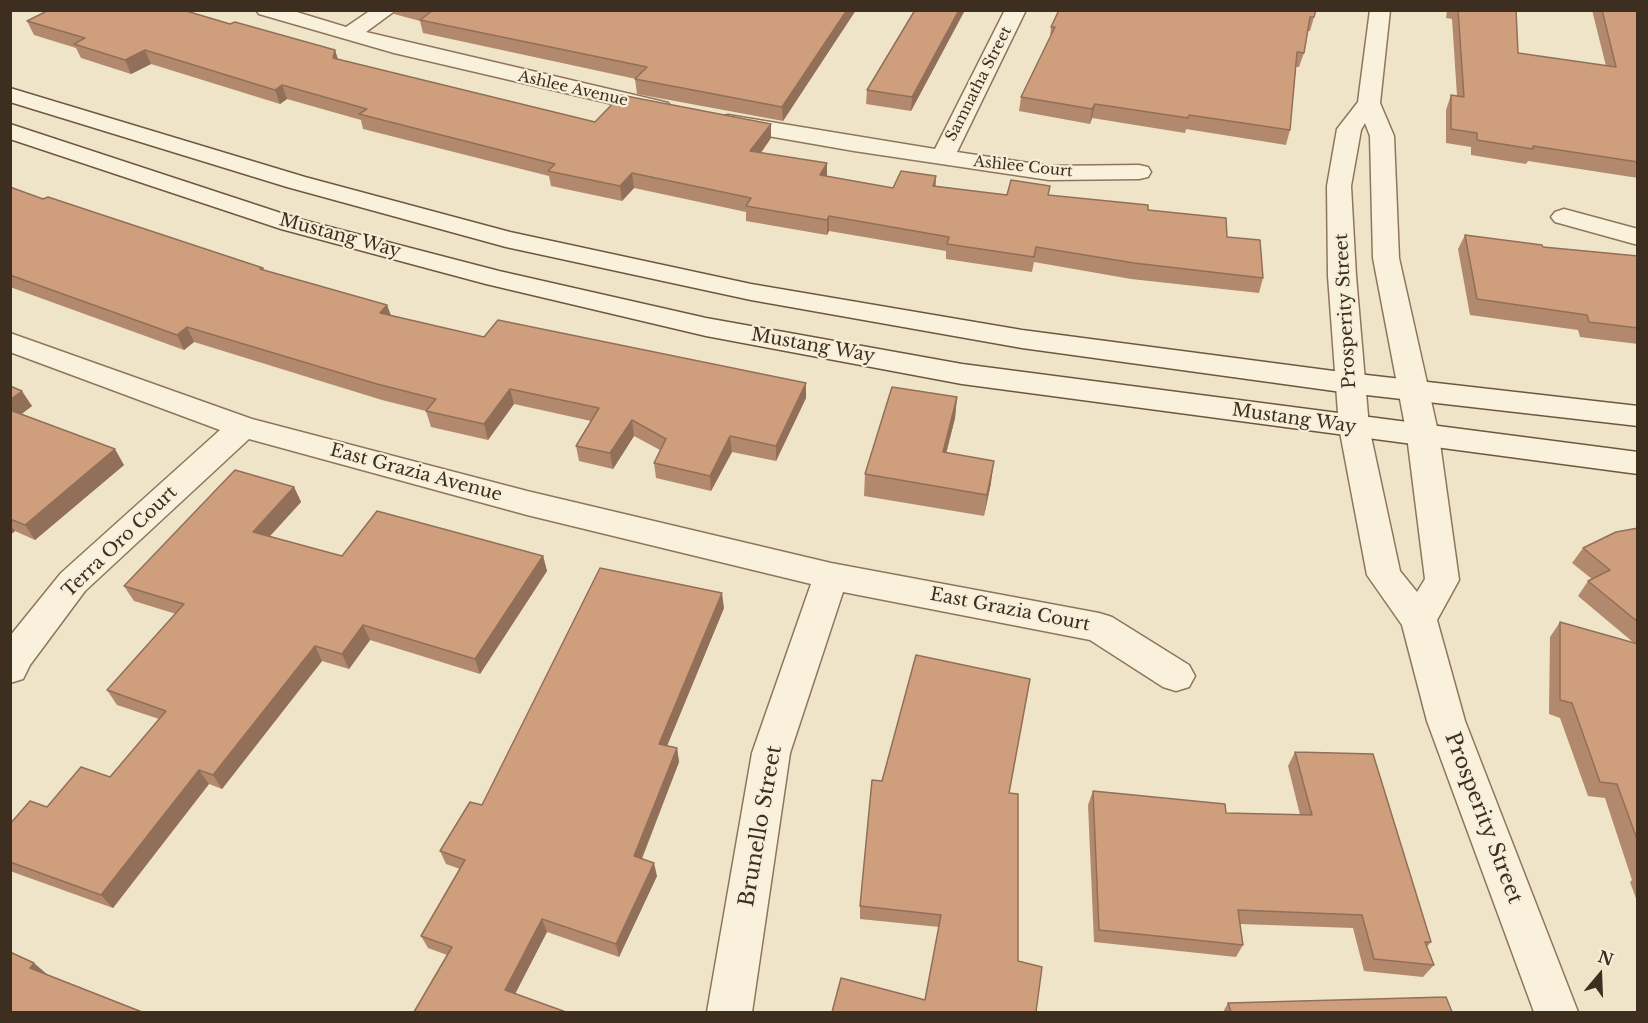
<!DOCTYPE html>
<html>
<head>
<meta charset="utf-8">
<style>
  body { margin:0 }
  #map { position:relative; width:1648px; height:1023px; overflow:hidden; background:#f0e4c8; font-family:"Libre Baskerville",serif }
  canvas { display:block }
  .frame { position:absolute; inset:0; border:12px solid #3d2e20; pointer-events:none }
  .north { position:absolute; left:1570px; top:945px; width:60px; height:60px; -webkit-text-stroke:4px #f7eed8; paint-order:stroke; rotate:19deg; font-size:16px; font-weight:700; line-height:24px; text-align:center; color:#3d2e20 }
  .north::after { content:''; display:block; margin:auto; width:21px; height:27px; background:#3d2e20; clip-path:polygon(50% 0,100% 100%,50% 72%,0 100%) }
</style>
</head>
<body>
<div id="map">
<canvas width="1648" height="1023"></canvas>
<div class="frame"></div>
<div class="north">N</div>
</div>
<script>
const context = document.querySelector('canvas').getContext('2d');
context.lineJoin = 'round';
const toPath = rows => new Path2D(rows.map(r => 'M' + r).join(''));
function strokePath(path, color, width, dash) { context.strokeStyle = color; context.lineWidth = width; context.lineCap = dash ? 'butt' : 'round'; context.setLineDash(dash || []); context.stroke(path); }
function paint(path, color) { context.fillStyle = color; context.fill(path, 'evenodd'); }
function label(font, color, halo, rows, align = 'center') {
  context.font = font + ' "Libre Baskerville",serif'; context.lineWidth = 4.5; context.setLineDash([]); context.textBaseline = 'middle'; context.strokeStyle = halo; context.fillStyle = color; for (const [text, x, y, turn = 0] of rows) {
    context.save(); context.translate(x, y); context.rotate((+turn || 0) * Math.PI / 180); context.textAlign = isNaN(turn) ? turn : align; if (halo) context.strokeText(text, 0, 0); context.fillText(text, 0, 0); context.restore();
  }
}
const street = toPath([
  [256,10,290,10,346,27,371,10,396,10,366,32,660,101,668,103,672,108,668,113,660,115,394,53,259,14,256,10],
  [1005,10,1026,10,957,152,1049,166,1139,165,1148,167,1151,172,1148,177,1139,179,1049,180,854,151,728,129,720,127,716,122,720,117,728,115,935,149,1005,10],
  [1370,10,1390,10,1380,103,1394,136,1399,258,1439,436,1459,580,1437,620,1465,721,1578,1012,1534,1012,1427,721,1402,625,1367,575,1339,427,1328,276,1327,186,1337,129,1358,102,1370,10],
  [1365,123,1370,136,1373,258,1407,436,1425,579,1417,592,1400,571,1369,427,1356,276,1351,186,1361,130,1365,123],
  [1564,209,1638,229,1638,245,1555,222,1551,217,1555,212,1564,209],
  [10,333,252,419,527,491,831,563,1099,613,1112,617,1189,665,1195,676,1189,687,1176,691,1163,687,1090,640,843,592,790,753,752,1012,707,1012,752,753,811,584,527,515,249,439,85,591,30,665,23,679,10,683,10,636,61,573,220,430,10,352,10,333]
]);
const secondary = toPath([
  [10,88,305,177,510,232,751,284,1022,330,1349,373,1638,406,1638,426,1349,393,1022,348,751,300,506,247,287,187,10,102,10,88],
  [10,124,299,219,499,271,706,318,962,364,1638,452,1638,474,962,384,706,336,486,284,281,229,10,139,10,124]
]);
strokePath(street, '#8d765c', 3);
strokePath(secondary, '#6f573f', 3);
paint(street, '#faf1dc');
paint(secondary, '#faf1dc');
paint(toPath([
  [394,10,856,10,783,121,637,94,635,79,636,79,423,33,420,21,394,14],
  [965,10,911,111,866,104,867,90],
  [1059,10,1314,17,1310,31,1308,31,1304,53,1299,67,1296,67,1290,130,1286,145,1186,129,1185,133,1092,118,1090,124,1019,111,1021,97,1050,38,1051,27],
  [1447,10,1516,10,1518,53,1606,66,1592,10,1638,10,1638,178,1528,161,1526,164,1471,155,1471,147,1446,143,1446,110,1451,95,1457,96,1452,19,1446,18],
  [27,21,230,24,335,50,338,59,595,122,771,138,761,153,827,176,893,188,936,176,936,186,1007,195,1048,195,1148,210,1227,237,1263,278,1259,293,1131,279,1034,262,1032,272,946,259,946,251,829,231,827,235,746,221,746,212,634,188,622,201,551,186,549,176,363,129,361,120,287,99,280,104,151,64,131,74,81,58,76,48,34,35],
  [10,187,43,199,263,268,264,270,387,305,391,315,484,337,806,383,806,398,776,461,732,452,711,491,656,478,654,463,660,450,634,436,613,469,579,461,576,446,591,421,514,404,488,440,431,427,426,411,382,400,194,342,184,350,10,287],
  [1465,235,1543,247,1638,256,1638,344,1580,337,1578,330,1470,315,1458,249],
  [10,386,32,406,22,414,124,465,35,540,15,531,10,535],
  [957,397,955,418,946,453,991,483,984,516,864,496,865,474],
  [294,487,301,502,270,536,342,556,543,556,547,571,480,674,370,640,349,669,322,661,222,789,209,784,113,908,10,871,10,824,110,777,159,719,117,705,107,690,176,614,134,601,124,586],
  [1638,528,1638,904,1630,882,1632,880,1605,798,1588,796,1560,718,1549,714,1550,637,1560,622,1634,643,1578,596,1588,581,1592,579,1572,563,1583,548],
  [724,608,667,746,677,748,679,762,642,859,657,876,619,957,547,932,515,993,414,1012,447,955,428,948,421,936,460,869,446,864,440,851,482,805],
  [1030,679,925,1000,939,927,860,919,860,906,882,781],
  [1295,752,1431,942,1427,947,1434,965,1423,977,1364,971,1353,928,1240,924,1243,945,1236,957,1094,942,1088,805,1093,791,1226,813,1300,815,1288,766],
  [1228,1003,1452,1012,1223,1012]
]), '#b2896c');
paint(toPath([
  [847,10,856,10,783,121,782,107],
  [959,10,965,10,911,111,912,97],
  [145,50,151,64,131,74,125,60],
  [335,50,339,64,333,58],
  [282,85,287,99,280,104,275,90],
  [1095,104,1092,118,1090,124,1092,109],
  [771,124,771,138,751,166,750,151],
  [827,163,827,178,820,175],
  [632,173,634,188,622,201,620,186],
  [829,216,829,231,827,235,827,220],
  [387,305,392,320,380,313],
  [187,327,194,342,184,350,177,335],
  [806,383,806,398,776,461,776,446],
  [510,389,514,404,488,440,484,424],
  [22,391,32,406,11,421,10,420,10,400],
  [957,397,955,418,941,474,943,452],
  [632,420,634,436,613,469,610,453],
  [730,436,732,452,711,491,710,476],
  [115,449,124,465,35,540,25,525],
  [994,461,991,483,984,516,987,495],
  [294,487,301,502,260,547,253,532],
  [10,525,15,531,10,535],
  [543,556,547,571,480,674,475,659],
  [722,593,724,608,662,758,659,744],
  [363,625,370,640,349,669,342,654],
  [315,646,322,661,222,789,213,775],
  [677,748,679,762,637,870,634,856],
  [199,770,209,784,113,908,101,895],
  [654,863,657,876,619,957,616,944],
  [542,919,547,932,511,1002,505,990],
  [34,963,48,975,30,968]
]), '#916f58');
const building = toPath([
  [49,10,183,10,230,24,235,22,335,50,333,58,595,122,621,95,771,124,750,151,827,163,820,175,893,188,901,171,936,176,933,186,1007,195,1011,180,1050,186,1048,195,1148,205,1148,210,1226,218,1227,237,1260,240,1263,278,1134,263,1036,247,1034,257,947,244,949,237,829,216,827,220,746,206,751,198,632,173,620,186,548,171,555,164,359,114,367,109,282,85,275,90,145,50,125,60,74,44,85,38,27,21,49,10],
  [430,10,847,10,782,107,635,79,647,67,420,20,432,11,430,10],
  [915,10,959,10,912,97,867,90,915,10],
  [1059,10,1316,10,1314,17,1310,17,1304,53,1297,52,1290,130,1189,115,1188,118,1095,104,1092,109,1021,97,1055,27,1051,27,1059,10],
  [1458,10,1516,10,1518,53,1616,67,1602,10,1638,10,1638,162,1533,146,1533,149,1477,140,1477,133,1451,129,1451,95,1464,97,1458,10],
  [10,187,43,199,48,197,263,268,260,269,387,305,380,313,484,337,498,320,806,383,776,446,730,436,710,476,654,463,666,439,632,420,610,453,576,446,599,408,510,389,484,424,426,411,436,399,377,384,187,327,177,335,10,275,10,187],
  [1465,235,1542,245,1543,247,1638,256,1638,328,1589,322,1587,315,1477,299,1465,235],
  [10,386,22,391,10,400,10,386],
  [892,387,957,397,943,452,994,461,987,495,865,474,892,387],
  [10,410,115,449,25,525,10,519,10,410],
  [235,470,294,487,253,532,342,556,377,511,543,556,475,659,363,625,342,654,315,646,213,775,199,770,101,895,10,862,10,824,30,801,47,807,81,767,110,777,166,711,107,690,184,604,124,586,235,470],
  [1638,528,1638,622,1588,581,1610,570,1583,548,1616,532,1638,528],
  [600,568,722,593,659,744,677,748,634,856,654,863,616,944,542,919,505,990,566,1012,414,1012,452,947,421,936,465,860,440,851,470,802,482,805,600,568],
  [1560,622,1638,644,1638,842,1617,784,1600,782,1572,703,1560,700,1560,622],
  [916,655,1030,679,1009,793,1018,794,1018,961,1042,967,1036,1012,832,1012,841,978,925,1000,941,915,860,906,872,780,882,781,916,655],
  [1295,752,1373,754,1431,942,1425,942,1434,965,1374,959,1362,915,1238,910,1243,945,1099,930,1093,791,1225,804,1226,813,1312,815,1295,752],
  [10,952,34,963,30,968,142,1012,10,1012,10,952],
  [1446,997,1452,1012,1231,1012,1228,1003,1446,997]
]);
paint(building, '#cf9f7d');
strokePath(building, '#916f58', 1.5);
label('15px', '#3d2e20', '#f7eed8', [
  ["Samnatha Street",979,84,-63],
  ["Ashlee Avenue",573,89,13],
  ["Ashlee Court",1023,167,6]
]);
label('18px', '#3d2e20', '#f7eed8', [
  ["Mustang Way",340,236,15],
  ["Prosperity Street",1346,311,-93],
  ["Mustang Way",813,346,10],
  ["Mustang Way",1294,419,8],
  ["East Grazia Avenue",416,473,15],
  ["Terra Oro Court",120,542,-44],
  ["East Grazia Court",1010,610,11]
]);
label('21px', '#3d2e20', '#f7eed8', [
  ["Prosperity Street",1483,818,69],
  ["Brunello Street",761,826,-80]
]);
</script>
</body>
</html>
